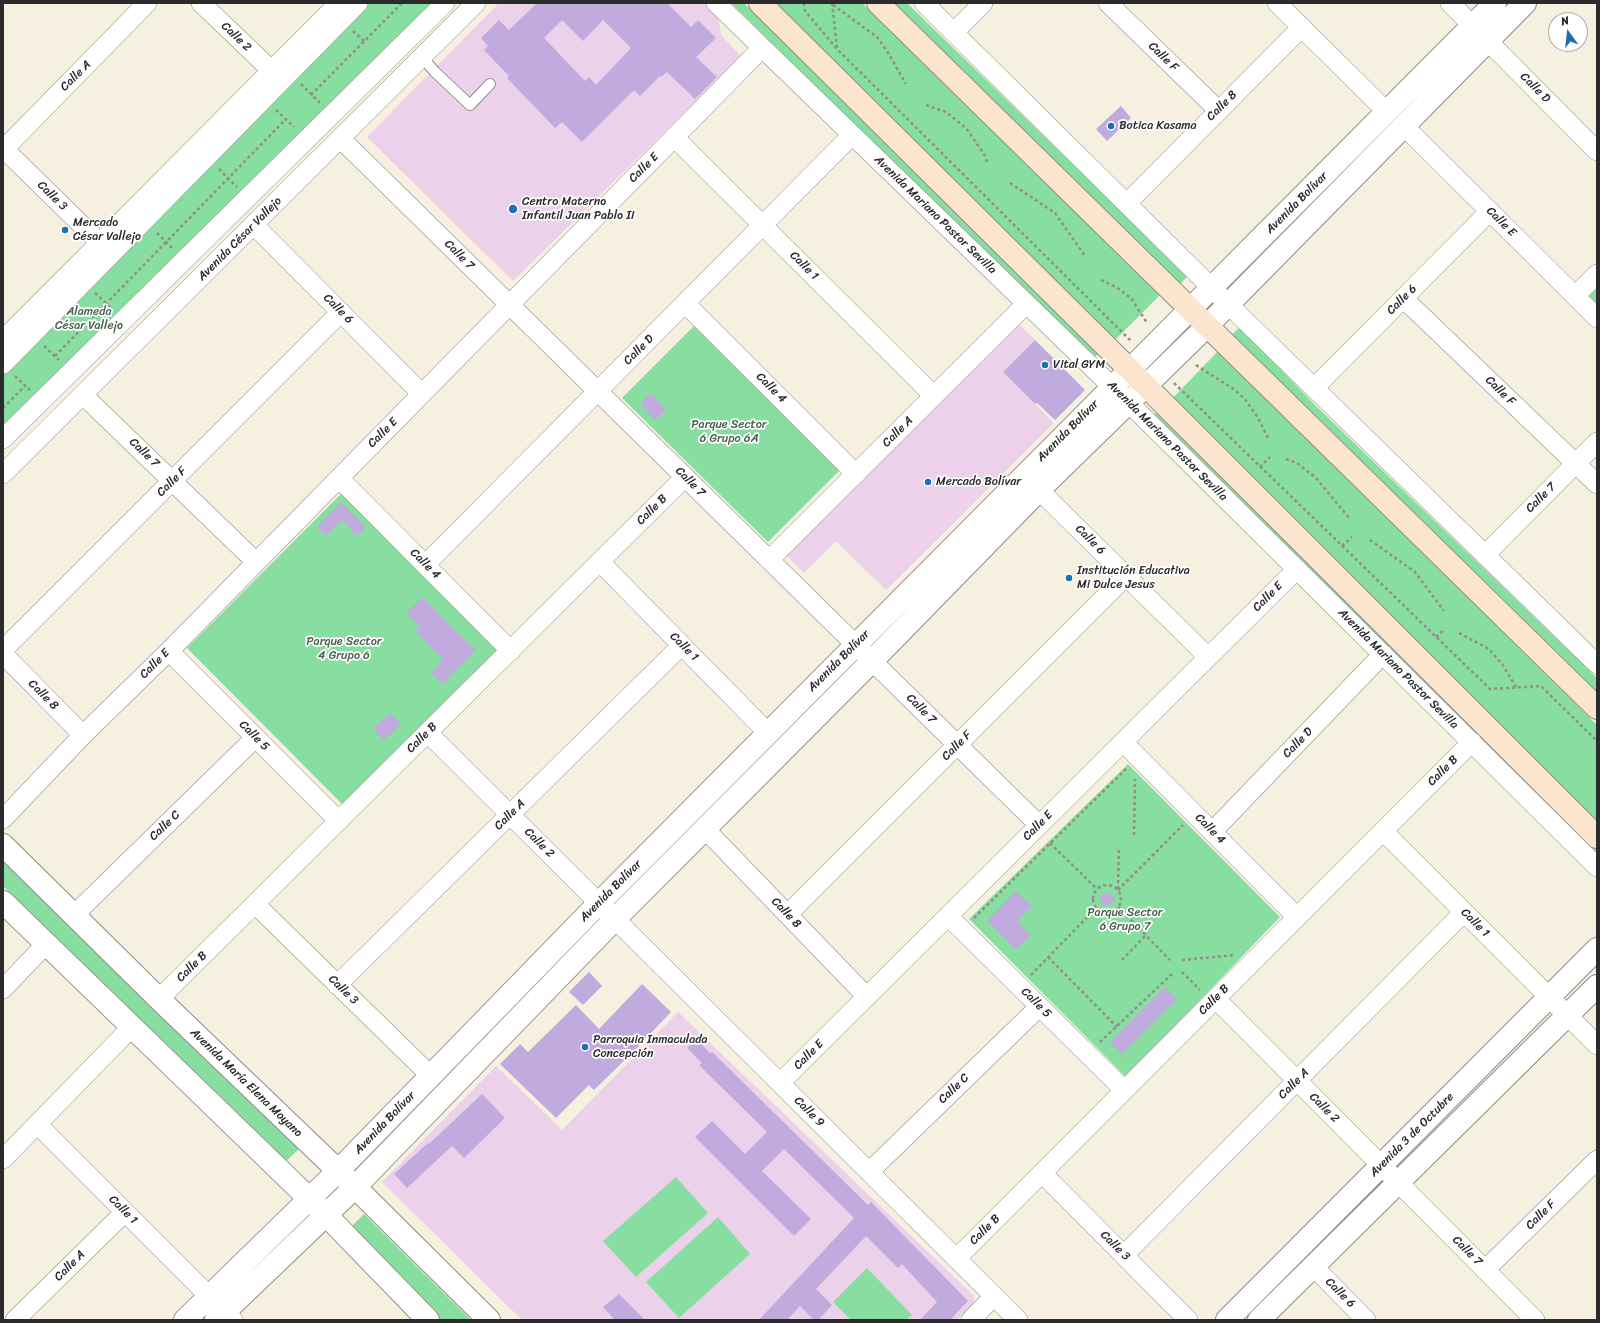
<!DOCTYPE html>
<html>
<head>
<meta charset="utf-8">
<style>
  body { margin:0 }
  #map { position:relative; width:1600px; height:1323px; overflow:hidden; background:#f5f0df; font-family:Sriracha,sans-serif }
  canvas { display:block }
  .frame { position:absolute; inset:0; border:4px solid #2b2b2b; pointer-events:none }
  .north { position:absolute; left:1548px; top:12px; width:40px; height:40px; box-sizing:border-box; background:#fff; border:1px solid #aaa; border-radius:50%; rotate:345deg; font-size:11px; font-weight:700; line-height:16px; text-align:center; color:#2b2b2b }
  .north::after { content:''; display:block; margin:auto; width:14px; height:18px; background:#1f6fb2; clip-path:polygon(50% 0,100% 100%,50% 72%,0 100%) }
</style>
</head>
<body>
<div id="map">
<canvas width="1600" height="1323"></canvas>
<div class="frame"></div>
<div class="north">N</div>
</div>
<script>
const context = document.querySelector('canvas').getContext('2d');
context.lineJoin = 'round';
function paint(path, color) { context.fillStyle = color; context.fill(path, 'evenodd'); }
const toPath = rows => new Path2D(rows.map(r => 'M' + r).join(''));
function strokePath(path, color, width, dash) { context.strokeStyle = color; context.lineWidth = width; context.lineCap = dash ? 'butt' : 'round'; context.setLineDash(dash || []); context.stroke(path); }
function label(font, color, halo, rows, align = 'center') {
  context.font = font + ' Sriracha,sans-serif'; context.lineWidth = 3.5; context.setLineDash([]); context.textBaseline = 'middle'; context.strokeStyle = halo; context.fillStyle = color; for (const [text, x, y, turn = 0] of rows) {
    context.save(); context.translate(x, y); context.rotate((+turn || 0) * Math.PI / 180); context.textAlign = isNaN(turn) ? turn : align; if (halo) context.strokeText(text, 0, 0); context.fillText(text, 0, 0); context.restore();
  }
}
paint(toPath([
  [499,3,704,3,718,16,721,35,741,56,513,281,367,137],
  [1019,325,1035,340,1003,372,1054,423,886,590,836,541,804,573,787,556],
  [678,1012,974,1296,974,1303,957,1320,522,1320,382,1182,496,1066,562,1130]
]), '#ecd1ea');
paint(toPath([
  [370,3,431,3,3,437,3,375],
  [731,3,744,3,1099,353,1091,361,950,218],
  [772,3,862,3,1160,295,1115,340],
  [887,3,907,3,1188,276,1177,287],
  [1597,288,1597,308,1587,298],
  [694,326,840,470,768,542,622,398],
  [1240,327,1316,406,1597,678,1597,700,1229,337],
  [1218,351,1597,725,1597,822,1170,401],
  [1158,411,1597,849,1597,863,1149,420],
  [343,492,501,650,343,805,187,648],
  [1128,764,1280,917,1126,1077,969,919],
  [3,856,300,1148,283,1164,3,886],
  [676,1177,708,1213,636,1277,603,1241],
  [364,1214,471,1320,441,1320,349,1229],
  [718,1217,750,1254,679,1318,646,1282],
  [867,1268,912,1315,906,1320,851,1320,833,1302]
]), '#88dea1');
paint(toPath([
  [537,3,667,3,691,27,698,20,716,38,696,57,717,77,695,99,667,72,661,77,660,76,640,96,634,90,582,142,562,122,555,128,507,78,509,76,484,50,488,46,481,38,499,20,509,30],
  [562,20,583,41,603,20,631,48,596,85,589,77,585,81,544,38],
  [1121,106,1131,118,1107,141,1096,129],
  [1035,340,1085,390,1055,420,1037,403,1035,404,1003,372],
  [651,393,666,410,655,420,640,403],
  [341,502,366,527,357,536,342,520,326,536,317,527],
  [423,597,448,624,476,650,443,684,431,673,443,659,415,631,420,627,406,613],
  [390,713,401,724,384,740,373,729],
  [1016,891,1032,906,1017,922,1031,935,1016,950,987,921],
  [1103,893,1109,893,1115,897,1111,904,1106,906,1101,903,1100,899],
  [589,972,602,986,583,1005,569,992],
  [642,984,671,1012,633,1052,594,1090,589,1085,556,1118,500,1064,520,1044,528,1052,576,1005,599,1029],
  [1165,987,1177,999,1122,1054,1110,1042],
  [696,1039,711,1054,712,1052,868,1205,871,1202,968,1301,950,1320,920,1320,937,1302,902,1264,898,1268,866,1236,816,1289,832,1305,818,1320,814,1320,800,1306,787,1320,759,1320,854,1218,784,1149,762,1171,811,1219,794,1236,695,1137,712,1121,745,1154,767,1132,699,1065,702,1063,687,1048],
  [482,1094,505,1118,464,1158,452,1146,407,1188,394,1174,428,1143,429,1144],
  [619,1294,645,1320,615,1320,603,1307]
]), '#c1aadd');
const service = toPath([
  [422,57,435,72,470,105,490,84]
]);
const minor = toPath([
  [201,3,272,71],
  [716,3,1128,402,1597,867],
  [924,3,1228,304,1597,664],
  [1108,3,1218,110],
  [1277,3,1387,112],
  [1450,3,1597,151],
  [954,32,983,3],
  [1404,126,1597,318],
  [674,137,934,396],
  [340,138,1039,825],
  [3,148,100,243],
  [4,149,147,3],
  [1127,203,1302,27],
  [254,225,422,394],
  [1575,296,1597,274],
  [1403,298,1597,484],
  [685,303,856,474],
  [3,340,339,3],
  [3,364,358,3],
  [1314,388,1490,211],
  [83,395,256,562],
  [3,439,445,3],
  [3,474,476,3],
  [339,478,511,651],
  [1039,490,1208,657],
  [1485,555,1597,442],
  [769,560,1026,304],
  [600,562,768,733],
  [425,565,852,135],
  [3,650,341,312],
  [169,651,339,821],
  [3,654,83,735],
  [428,733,1018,1320],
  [1123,742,1297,917],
  [3,819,83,735,169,651,762,48],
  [705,829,867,997],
  [1383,831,1597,1045],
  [1212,832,1383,654],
  [255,904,431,1076],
  [788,914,1126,576],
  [74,915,255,738],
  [948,916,1124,1090],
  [337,985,682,645],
  [3,989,46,944],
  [159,999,685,477],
  [1216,999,1535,1320],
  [780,1083,1297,569],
  [37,1124,233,1320],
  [3,1159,131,1028],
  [869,1172,1039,1007],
  [1042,1173,1188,1320],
  [1124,1255,1464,912],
  [956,1259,1472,742],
  [1313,1266,1366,1320],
  [1485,1270,1597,1160],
  [15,1320,125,1212],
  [971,1320,994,1296]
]);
const tertiary = toPath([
  [3,845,159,999,355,1187,489,1320],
  [3,902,326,1215,428,1320],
  [185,1320,338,1171,599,903,1495,3],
  [216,1320,355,1187,615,919,872,661,1039,490,1207,326,1525,3],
  [1227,1320,1597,949],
  [1259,1320,1597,986]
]);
const secondary = toPath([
  [760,3,1130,370,1597,837],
  [878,3,1597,708]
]);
strokePath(service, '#908e85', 12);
strokePath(minor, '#908e85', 20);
strokePath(tertiary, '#908e85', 24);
strokePath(secondary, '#908e85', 24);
strokePath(toPath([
  [804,3,805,11,837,49,1132,342],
  [832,3,837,48],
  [833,5,877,37,887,51,906,84],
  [353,31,364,41],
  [301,84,320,103],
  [311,95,402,3],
  [926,105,946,112,966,128,984,154,988,164],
  [276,110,294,127],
  [219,169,237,187],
  [1010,183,1055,213,1085,256],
  [157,233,173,249],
  [1101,280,1116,287,1131,298,1147,323],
  [95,293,112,309],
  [44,346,59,360],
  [55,356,286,119],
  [1196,365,1235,390,1245,399,1258,418,1268,438],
  [15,376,30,390],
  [1174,383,1490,689,1541,686,1597,741],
  [3,408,25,386],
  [1286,459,1297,463,1316,478,1350,519],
  [1260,467,1270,457],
  [1370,540,1415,572,1444,611],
  [1342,546,1352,537],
  [1459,633,1489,649,1502,664,1516,687],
  [1436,637,1445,629],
  [1134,835,1135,779],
  [1050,843,1097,889],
  '1093 899a14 14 0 1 1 28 0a14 14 0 1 1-28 0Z',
  [1118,889,1119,847],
  [1118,890,1183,825],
  [1118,907,1170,960],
  [974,918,1126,769],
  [1048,957,1117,1027],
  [1122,960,1146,935],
  [1182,960,1235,955],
  [1182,972,1200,990],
  [1031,975,1096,908],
  [1100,1042,1172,974]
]), '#908e85', 2.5, [3, 3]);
strokePath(service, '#fff', 10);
strokePath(minor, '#fff', 19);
strokePath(tertiary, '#fff', 22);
strokePath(secondary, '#fbe5cf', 22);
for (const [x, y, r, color] of [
  [1111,126,4,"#1f6fb2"],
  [513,209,5,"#1f6fb2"],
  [65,230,4,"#1f6fb2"],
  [1045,365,4,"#1f6fb2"],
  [928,482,4,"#1f6fb2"],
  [1069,578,4,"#1f6fb2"],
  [585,1047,4,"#1f6fb2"]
]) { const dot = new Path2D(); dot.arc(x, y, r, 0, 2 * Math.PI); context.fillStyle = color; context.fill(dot); strokePath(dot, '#fff', 1.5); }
label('12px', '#2b2b2b', '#fff', [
  ["Calle 2",236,37,44],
  ["Calle F",1163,57,44],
  ["Calle A",76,76,-45],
  ["Calle D",1535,88,45],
  ["Calle 8",1222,106,-45],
  ["Calle E",644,168,-45],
  ["Calle 3",52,196,44],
  ["Avenida Bolívar",1297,203,-45],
  ["Avenida Mariano Pastor Sevilla",935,215,44],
  ["Calle E",1501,222,45],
  ["Avenida César Vallejo",240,239,-45],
  ["Calle 7",459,255,45],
  ["Calle 1",804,266,45],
  ["Calle 6",1402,300,-45],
  ["Calle 6",338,309,45],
  ["Calle D",639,350,-45],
  ["Calle 4",771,388,45],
  ["Calle F",1500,391,44],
  ["Avenida Bolívar",1068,431,-45],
  ["Calle A",898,432,-45],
  ["Calle E",383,433,-45],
  ["Avenida Mariano Pastor Sevilla",1167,441,45],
  ["Calle 7",144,453,44],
  ["Calle F",172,482,-45],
  ["Calle 7",690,482,45],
  ["Calle 7",1541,498,-45],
  ["Calle B",652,510,-45],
  ["Calle 6",1090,540,45],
  ["Calle 4",425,564,45],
  ["Calle E",1268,597,-45],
  ["Calle 1",684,647,45],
  ["Avenida Bolívar",839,661,-45],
  ["Calle E",155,664,-45],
  ["Avenida Mariano Pastor Sevilla",1398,669,45],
  ["Calle 8",43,695,45],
  ["Calle 7",921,709,45],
  ["Calle 5",254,736,45],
  ["Calle B",422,738,-45],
  ["Calle D",1298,743,-46],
  ["Calle F",957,746,-45],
  ["Calle B",1443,771,-45],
  ["Calle A",510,815,-45],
  ["Calle C",165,826,-44],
  ["Calle E",1038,826,-45],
  ["Calle 4",1210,829,45],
  ["Calle 2",539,843,45],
  ["Avenida Bolívar",611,891,-45],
  ["Calle 8",786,913,46],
  ["Calle 1",1475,923,45],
  ["Calle B",192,967,-45],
  ["Calle 3",343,990,44],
  ["Calle B",1214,1000,-45],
  ["Calle 5",1036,1003,45],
  ["Calle E",809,1055,-45],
  ["Avenida María Elena Moyano",246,1083,44],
  ["Calle A",1294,1084,-45],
  ["Calle C",954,1089,-44],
  ["Calle 2",1324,1108,45],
  ["Calle 9",809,1112,45],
  ["Avenida Bolívar",385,1123,-46],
  ["Avenida 3 de Octubre",1412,1135,-45],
  ["Calle 1",123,1210,45],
  ["Calle F",1541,1215,-45],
  ["Calle B",985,1230,-45],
  ["Calle 3",1115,1246,45],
  ["Calle 7",1467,1251,45],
  ["Calle A",70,1266,-45],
  ["Calle 6",1340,1293,45]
]);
label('12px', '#2b2b2b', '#fff', [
  ["Botica Kasama",1119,126],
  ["Centro Materno",522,202],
  ["Infantil Juan Pablo II",522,216],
  ["Mercado",73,223],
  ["César Vallejo",73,237],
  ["Vital GYM",1053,365],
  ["Mercado Bolívar",936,482],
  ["Institución Educativa",1077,571],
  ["Mi Dulce Jesus",1077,585],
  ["Parroquia Inmaculada",593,1040],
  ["Concepción",593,1054]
], 'left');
label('12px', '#47614e', '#fff', [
  ["Alameda",89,312],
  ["César Vallejo",89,326],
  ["Parque Sector",729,425],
  ["6 Grupo 6A",729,439],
  ["Parque Sector",344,642],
  ["4 Grupo 6",344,656],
  ["Parque Sector",1125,913],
  ["6 Grupo 7",1125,927]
]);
</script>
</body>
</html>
